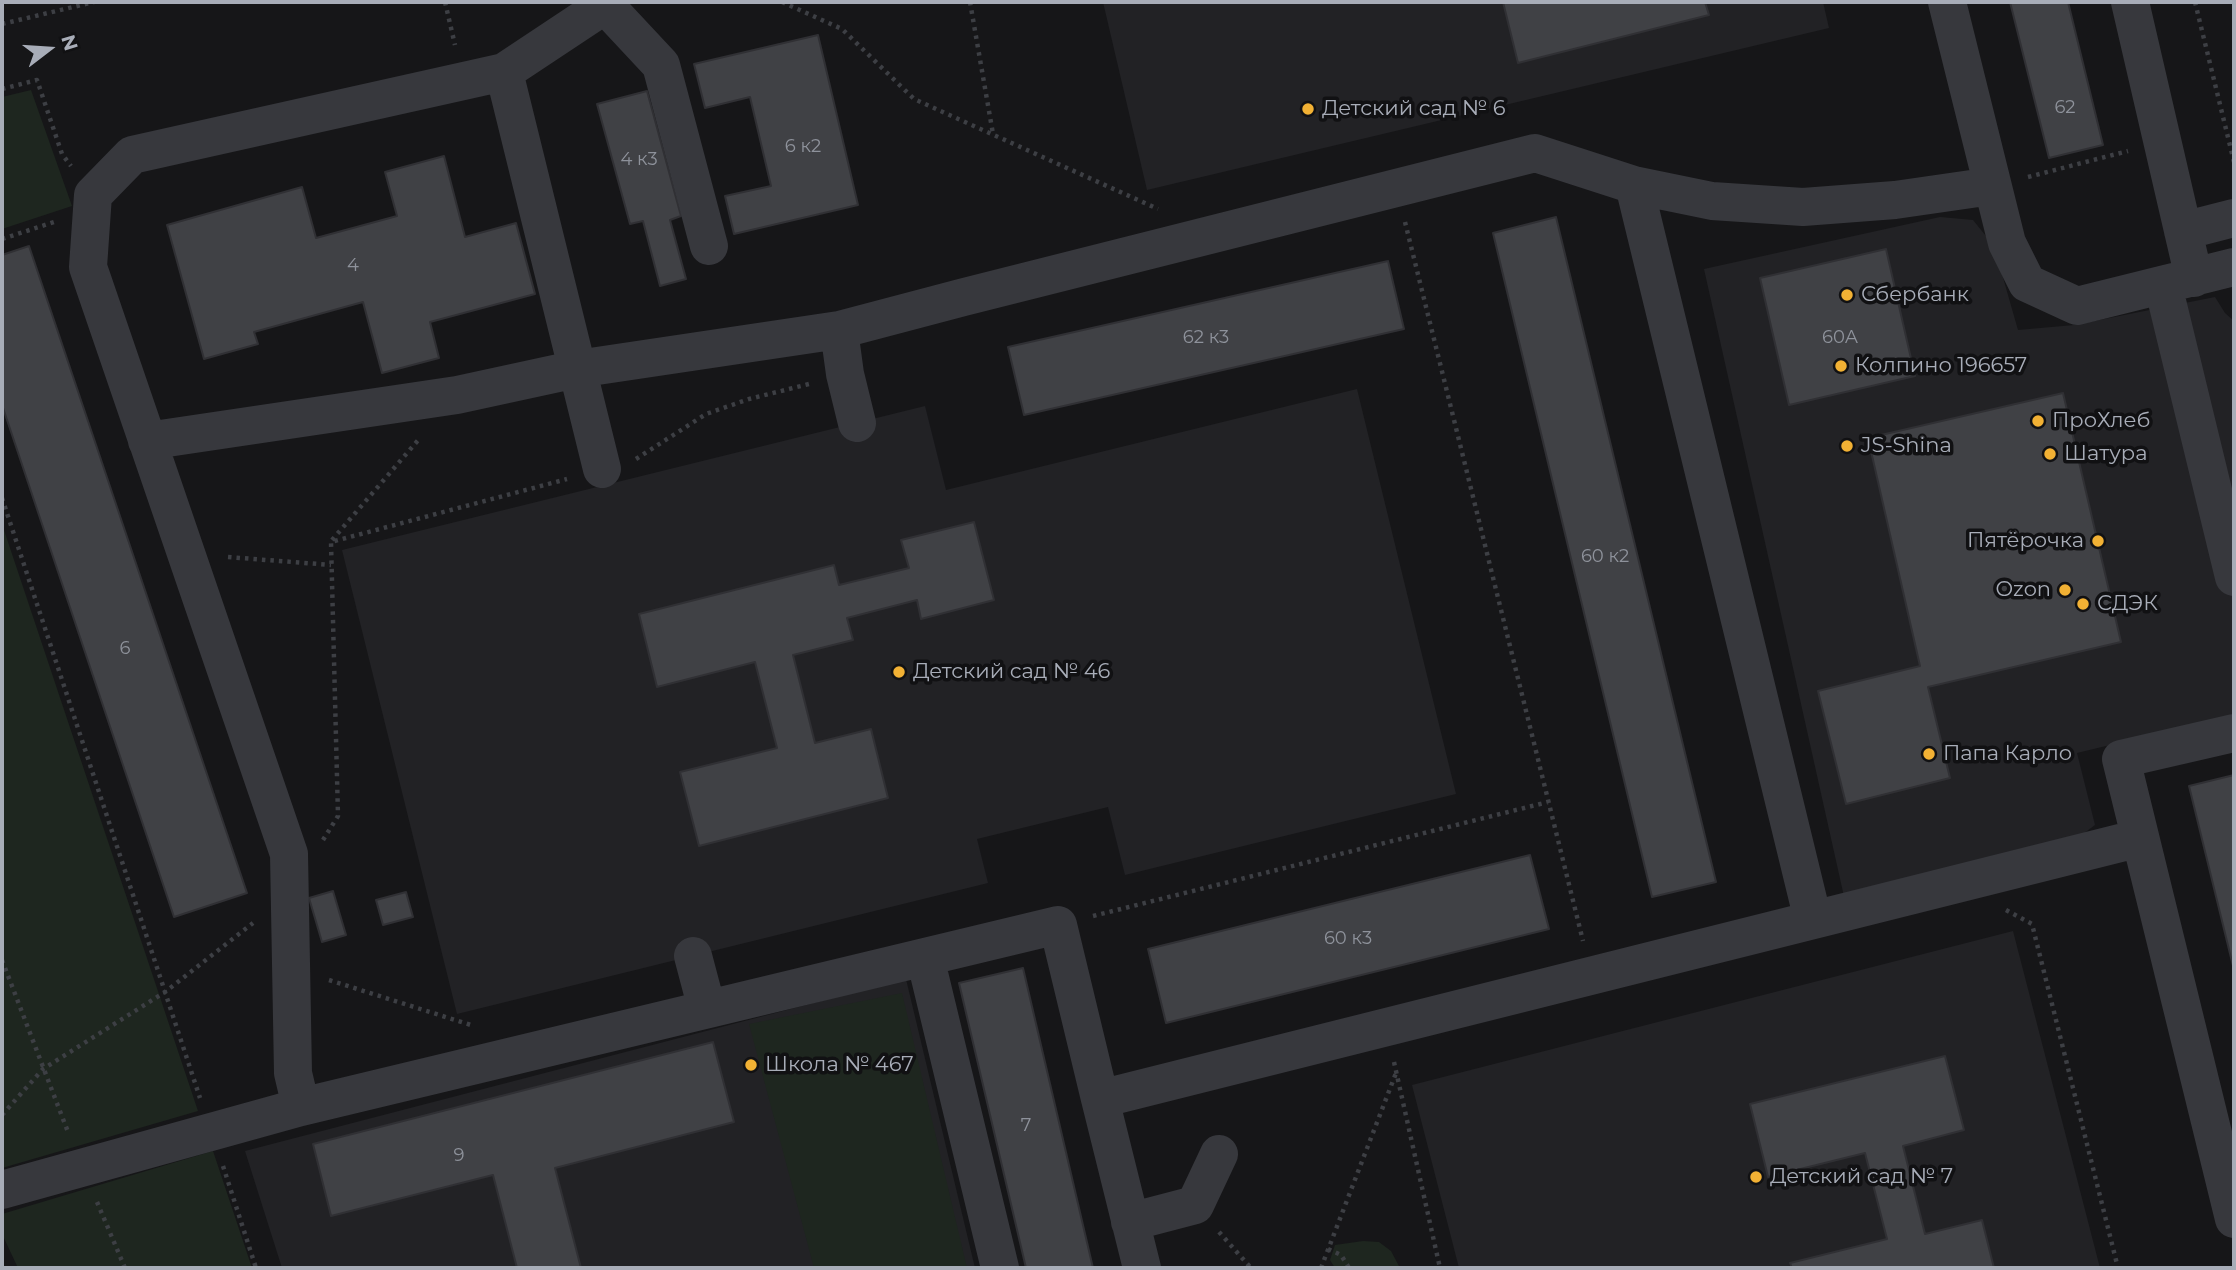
<!DOCTYPE html>
<html>
<head>
<meta charset="utf-8">
<style>
  body { margin:0 }
  #map { position:relative; width:2236px; height:1270px; overflow:hidden; background:#161618; font-family:Montserrat,sans-serif }
  canvas { display:block }
  .frame { position:absolute; inset:0; border:4px solid #a8adb8; pointer-events:none }
  .north { position:absolute; left:14px; top:14px; width:70px; height:70px; -webkit-text-stroke:5px #111113; paint-order:stroke; rotate:73deg; font-size:19px; font-weight:700; line-height:28px; text-align:center; color:#a8adb8 }
  .north::after { content:''; display:block; margin:auto; width:24px; height:32px; background:#a8adb8; clip-path:polygon(50% 0,100% 100%,50% 72%,0 100%) }
</style>
</head>
<body>
<div id="map">
<canvas width="2236" height="1270"></canvas>
<div class="frame"></div>
<div class="north">N</div>
</div>
<script>
const context = document.querySelector('canvas').getContext('2d');
context.lineJoin = 'round';
function paint(path, color) { context.fillStyle = color; context.fill(path, 'evenodd'); }
const toPath = rows => new Path2D(rows.map(r => 'M' + r).join(''));
function strokePath(path, color, width, dash) { context.strokeStyle = color; context.lineWidth = width; context.lineCap = dash ? 'butt' : 'round'; context.setLineDash(dash || []); context.stroke(path); }
function label(font, color, halo, rows, align = 'center') {
  context.font = font + ' Montserrat,sans-serif'; context.lineWidth = 7; context.setLineDash([]); context.textBaseline = 'middle'; context.strokeStyle = halo; context.fillStyle = color; for (const [text, x, y, turn = 0] of rows) {
    context.save(); context.translate(x, y); context.rotate((+turn || 0) * Math.PI / 180); context.textAlign = isNaN(turn) ? turn : align; if (halo) context.strokeText(text, 0, 0); context.fillText(text, 0, 0); context.restore();
  }
}
paint(toPath([
  [1103,2,1823,2,1829,28,1147,190],
  [1940,217,1973,220,1994,246,2018,330,2074,325,2215,297,2225,313,2234,321,2234,715,2077,753,2095,825,2067,846,1845,901,1704,269],
  [1357,389,1456,794,1125,875,1108,807,977,839,988,883,457,1014,342,550,925,406,946,490],
  [2013,931,2100,1268,1459,1268,1412,1085],
  [906,979,975,1268,282,1268,245,1151]
]), '#222225');
paint(toPath([
  [31,90,72,206,2,229,2,97],
  [2,524,198,1111,2,1168],
  [902,993,967,1268,814,1268,749,1024],
  [213,1151,252,1268,18,1268,2,1234,2,1214],
  [1363,1241,1379,1242,1391,1251,1400,1268,1335,1268,1330,1260,1335,1245]
]), '#1e261f');
const building = toPath([
  [1503,2,1705,2,1709,15,1518,63,1503,2],
  [2010,2,2068,2,2103,145,2049,158,2010,2],
  [818,35,858,205,734,234,725,196,771,186,750,97,705,108,694,64,818,35],
  [647,91,681,216,670,220,686,279,660,286,643,221,630,224,597,104,647,91],
  [444,156,465,237,516,223,535,294,430,322,439,358,382,373,363,302,254,332,258,344,204,359,167,225,302,187,316,238,397,216,385,172,444,156],
  [1556,217,1716,882,1652,897,1493,233,1556,217],
  [29,246,247,893,174,917,2,405,2,255,29,246],
  [1886,249,1915,376,1789,405,1760,278,1886,249],
  [1388,261,1404,329,1024,415,1008,347,1388,261],
  [2063,393,2121,642,1928,687,1950,778,1846,804,1818,691,1920,666,1868,438,2063,393],
  [974,522,994,600,921,619,917,600,847,618,853,640,793,655,815,743,871,729,888,798,699,846,680,772,777,748,755,662,657,687,639,614,834,565,839,585,909,568,901,540,974,522],
  [2234,775,2234,970,2189,786,2234,775],
  [1530,855,1549,929,1166,1023,1148,949,1530,855],
  [333,891,346,935,322,942,309,898,333,891],
  [406,892,413,917,383,925,376,900,406,892],
  [1023,968,1093,1268,1026,1268,959,983,1023,968],
  [713,1042,734,1122,555,1168,581,1268,517,1268,493,1175,331,1216,313,1144,713,1042],
  [1945,1056,1964,1130,1903,1146,1925,1234,1982,1220,1994,1268,1792,1268,1790,1263,1887,1239,1865,1153,1768,1177,1750,1104,1945,1056]
]);
paint(building, '#404145');
strokePath(building, '#303034', 2);
strokePath(toPath([
  [445,2,455,45],
  [782,2,842,29,914,99,1158,209],
  [970,2,993,134],
  [2195,2,2234,162],
  [2,24,94,2],
  [2,89,37,80,62,154,71,166],
  [2028,177,2128,151],
  [1405,222,1583,941],
  [2,239,54,222],
  [636,459,706,414,749,399,809,384],
  [2,498,200,1098],
  [332,540,420,438],
  [228,557,331,565],
  [323,840,338,816,331,542,567,479],
  [2006,910,2032,924,2118,1268],
  [1093,916,1548,802],
  [2,960,68,1132],
  [329,980,474,1026],
  [1394,1062,1440,1268],
  [2,1115,43,1069,165,992,253,923],
  [223,1166,256,1268],
  [97,1202,125,1268],
  [1219,1232,1251,1268],
  [1328,1249,1341,1255,1349,1268],
  [1321,1268,1396,1073]
]), '#3d3f44', 4.5, [3.5, 5]);
strokePath(toPath([
  [1947,2,2007,243,2027,283,2077,306,2234,267],
  [2130,2,2194,278],
  [605,5,661,65,709,246],
  [504,72,602,469],
  [1634,185,1813,920],
  [2183,231,2234,218],
  [2163,285,2234,577],
  [839,330,845,374,857,423],
  [147,441,457,395,577,369,839,330,964,297,1535,153,1634,185,1712,201,1803,207,1895,200,1992,186],
  [2234,733,2121,759,2234,1219],
  [693,956,707,1009],
  [925,957,1000,1268],
  [301,1107,1058,925,1100,1099],
  [2,1190,301,1107,293,1073,289,854,88,267,93,195,132,155,504,72,605,5,605,2],
  [1130,1222,1195,1205,1219,1154],
  [1142,1268,1100,1099,2140,838]
]), '#37383d', 38);
for (const [x, y, r, color] of [
  [1308,109,7,"#f2b134"],
  [1847,295,7,"#f2b134"],
  [1841,366,7,"#f2b134"],
  [2038,421,7,"#f2b134"],
  [1847,446,7,"#f2b134"],
  [2050,454,7,"#f2b134"],
  [2098,541,7,"#f2b134"],
  [2065,590,7,"#f2b134"],
  [2083,604,7,"#f2b134"],
  [899,672,7,"#f2b134"],
  [1929,754,7,"#f2b134"],
  [751,1065,7,"#f2b134"],
  [1756,1177,7,"#f2b134"]
]) { const dot = new Path2D(); dot.arc(x, y, r, 0, 2 * Math.PI); context.fillStyle = color; context.fill(dot); strokePath(dot, '#111113', 2.5); }
label('18px', '#8e929b', null, [
  ["62",2065,108],
  ["6 к2",803,147],
  ["4 к3",639,160],
  ["4",353,266],
  ["62 к3",1206,338],
  ["60А",1840,338],
  ["60 к2",1605,557],
  ["6",125,649],
  ["60 к3",1348,939],
  ["7",1026,1126],
  ["9",459,1156]
]);
label('21px', '#a8adb8', '#111113', [
  ["Детский сад № 6",1322,109],
  ["Сбербанк",1861,295],
  ["Колпино 196657",1855,366],
  ["ПроХлеб",2052,421],
  ["JS-Shina",1861,446],
  ["Шатура",2064,454],
  ["Пятёрочка",2084,541,"right"],
  ["Ozon",2051,590,"right"],
  ["СДЭК",2097,604],
  ["Детский сад № 46",913,672],
  ["Папа Карло",1943,754],
  ["Школа № 467",765,1065],
  ["Детский сад № 7",1770,1177]
], 'left');
</script>
</body>
</html>
